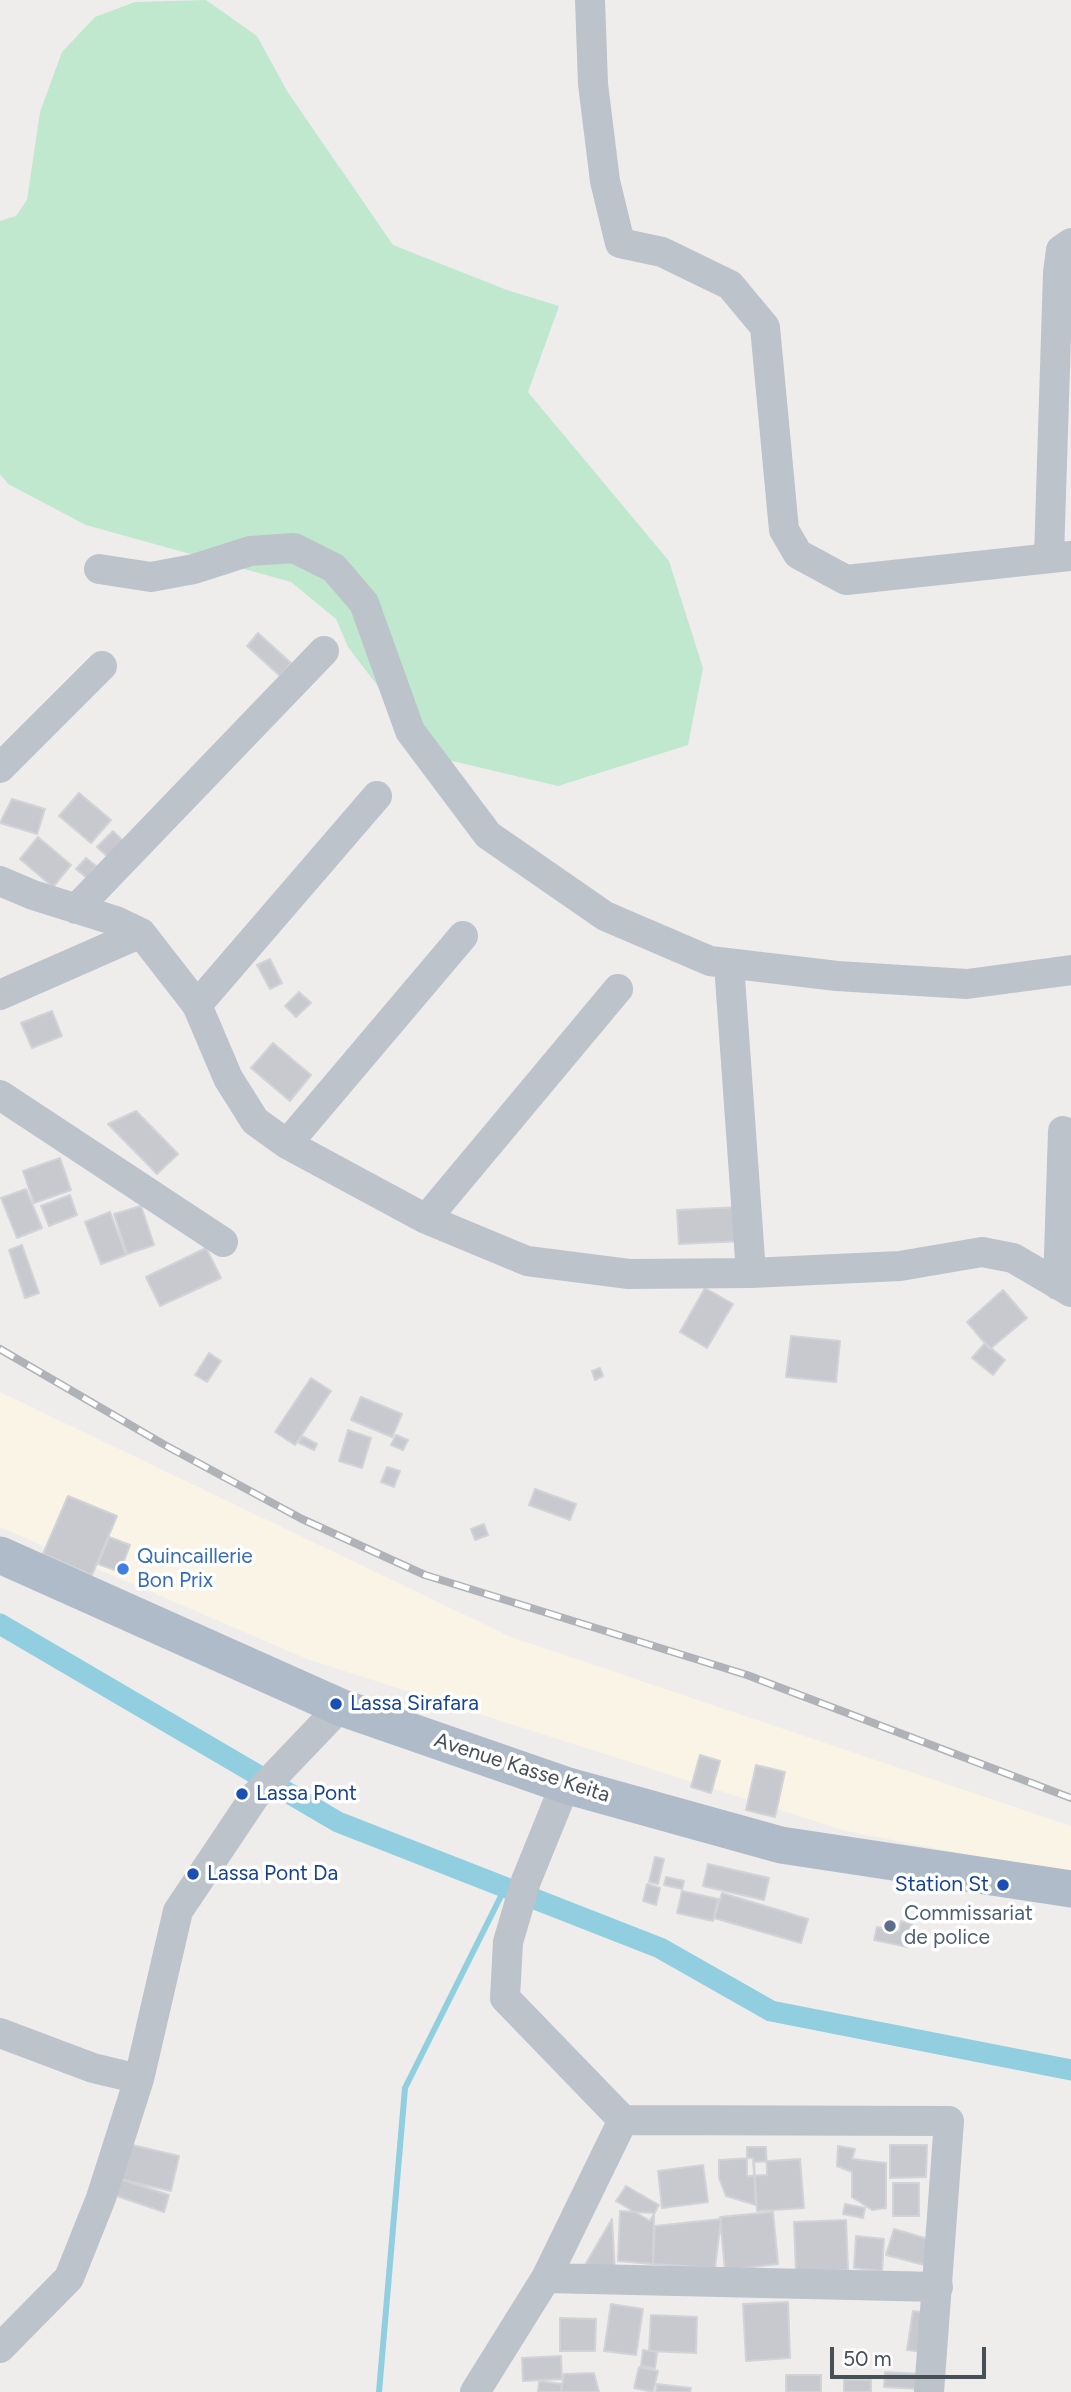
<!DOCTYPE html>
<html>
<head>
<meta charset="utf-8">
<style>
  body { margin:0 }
  #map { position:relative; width:1071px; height:2392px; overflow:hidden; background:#efecec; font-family:Figtree,sans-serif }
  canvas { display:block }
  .scale { position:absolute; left:830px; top:2347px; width:156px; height:32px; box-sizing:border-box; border:4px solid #474f57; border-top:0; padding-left:9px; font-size:21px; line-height:24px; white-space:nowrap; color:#474f57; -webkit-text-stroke:5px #fff; paint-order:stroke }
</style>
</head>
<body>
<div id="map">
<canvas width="1071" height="2392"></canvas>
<div class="scale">50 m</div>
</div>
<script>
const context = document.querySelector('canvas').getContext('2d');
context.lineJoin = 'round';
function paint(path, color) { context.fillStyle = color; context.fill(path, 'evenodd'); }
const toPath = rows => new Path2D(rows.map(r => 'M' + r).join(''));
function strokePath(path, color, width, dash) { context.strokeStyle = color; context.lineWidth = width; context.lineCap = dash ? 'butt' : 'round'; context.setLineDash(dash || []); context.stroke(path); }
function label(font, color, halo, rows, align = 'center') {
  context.font = font + ' Figtree,sans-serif'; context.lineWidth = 7; context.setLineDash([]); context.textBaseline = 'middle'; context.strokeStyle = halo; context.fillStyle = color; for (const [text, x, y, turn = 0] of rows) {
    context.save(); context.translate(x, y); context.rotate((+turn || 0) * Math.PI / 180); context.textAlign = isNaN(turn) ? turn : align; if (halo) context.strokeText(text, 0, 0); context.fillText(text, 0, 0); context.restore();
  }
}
paint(toPath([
  [0,1392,511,1637,1071,1826,1071,1875,846,1831,307,1659,0,1527]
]), '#f9f4e6');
paint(toPath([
  [206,0,257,36,287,91,393,245,507,290,559,306,528,392,669,561,703,668,688,745,558,786,431,756,348,647,336,619,291,582,86,525,8,484,0,474,0,221,16,216,27,200,40,112,62,52,95,17,135,2]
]), '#bfe8cf');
strokePath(toPath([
  [379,2392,405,2088,505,1888]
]), '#91cfe0', 6);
strokePath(toPath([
  [0,1624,338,1822,660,1948,771,2011,1071,2070]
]), '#91cfe0', 21);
const building = toPath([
  [258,633,291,663,280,676,247,646,258,633],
  [79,793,111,820,91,843,59,816,79,793],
  [12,799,45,809,37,834,0,823,12,799],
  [113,831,125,843,110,859,97,847,113,831],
  [38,837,71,865,53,887,20,859,38,837],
  [86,858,96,866,87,878,76,869,86,858],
  [270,959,282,983,270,989,257,965,270,959],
  [299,992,311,1003,296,1017,285,1006,299,992],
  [52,1011,62,1036,32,1048,21,1023,52,1011],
  [273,1043,311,1075,290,1101,251,1068,273,1043],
  [136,1111,178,1154,157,1174,108,1124,136,1111],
  [60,1158,71,1190,34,1203,23,1171,60,1158],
  [26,1189,42,1228,17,1238,1,1198,26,1189],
  [70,1195,77,1215,49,1226,41,1206,70,1195],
  [141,1206,154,1245,127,1254,114,1214,141,1206],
  [742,1207,744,1241,679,1244,677,1210,742,1207],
  [110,1212,126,1255,101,1264,85,1222,110,1212],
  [22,1245,39,1293,25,1298,9,1250,22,1245],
  [206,1248,221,1278,160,1306,146,1277,206,1248],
  [705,1288,733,1304,707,1348,680,1332,705,1288],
  [1003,1290,1027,1318,990,1349,967,1322,1003,1290],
  [791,1336,840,1341,836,1382,786,1377,791,1336],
  [985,1343,1005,1360,993,1375,972,1358,985,1343],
  [209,1353,221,1361,207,1382,195,1375,209,1353],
  [600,1368,603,1376,595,1380,592,1371,600,1368],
  [311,1378,331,1391,295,1445,275,1432,311,1378],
  [361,1397,402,1414,392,1437,351,1420,361,1397],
  [348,1430,371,1438,362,1468,339,1461,348,1430],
  [396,1435,408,1440,403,1450,391,1445,396,1435],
  [302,1436,317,1444,314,1450,299,1443,302,1436],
  [387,1467,400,1471,394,1487,381,1482,387,1467],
  [535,1489,576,1504,570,1520,529,1505,535,1489],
  [68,1496,117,1516,92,1575,43,1554,68,1496],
  [484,1524,488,1535,475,1540,471,1529,484,1524],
  [109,1537,130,1545,120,1572,98,1564,109,1537],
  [700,1755,720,1761,711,1793,691,1787,700,1755],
  [756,1765,785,1772,775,1817,746,1810,756,1765],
  [655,1857,664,1859,658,1884,649,1882,655,1857],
  [708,1864,769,1878,764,1900,703,1886,708,1864],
  [666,1877,684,1881,682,1889,664,1885,666,1877],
  [647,1884,660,1888,656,1905,643,1901,647,1884],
  [682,1891,718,1899,713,1921,677,1913,682,1891],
  [722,1893,808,1919,801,1943,714,1918,722,1893],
  [901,1921,912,1924,908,1947,874,1940,877,1927,899,1931,901,1921],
  [128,2144,179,2156,171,2191,120,2179,128,2144],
  [890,2145,927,2145,926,2177,890,2178,890,2145],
  [838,2146,855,2149,852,2159,886,2163,886,2208,872,2210,852,2197,852,2172,837,2166,838,2146],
  [747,2147,766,2147,767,2175,747,2176,747,2147],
  [753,2158,756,2205,726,2196,719,2178,719,2160,753,2158],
  [800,2159,804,2208,757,2211,754,2162,800,2159],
  [703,2165,708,2202,662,2208,658,2171,703,2165],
  [120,2179,169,2195,164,2212,114,2195,120,2179],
  [893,2183,919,2183,919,2216,893,2216,893,2183],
  [626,2186,659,2205,650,2221,616,2201,626,2186],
  [845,2204,865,2208,863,2218,843,2214,845,2204],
  [620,2211,654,2213,653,2264,618,2261,620,2211],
  [773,2212,778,2264,725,2270,720,2217,773,2212],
  [612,2219,615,2274,585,2265,612,2219],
  [721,2219,715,2268,653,2264,655,2226,721,2219],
  [846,2220,848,2270,796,2272,794,2222,846,2220],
  [894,2229,935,2241,928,2266,886,2255,894,2229],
  [856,2236,884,2239,882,2271,854,2268,856,2236],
  [788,2302,790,2358,746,2361,743,2304,788,2302],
  [611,2304,643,2309,636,2355,604,2351,611,2304],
  [913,2311,930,2313,924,2352,907,2350,913,2311],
  [651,2315,697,2317,696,2353,649,2351,651,2315],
  [560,2318,596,2319,595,2351,560,2351,560,2318],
  [643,2350,657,2352,655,2368,641,2366,643,2350],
  [561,2356,562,2379,523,2381,522,2358,561,2356],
  [639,2367,658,2371,653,2392,634,2388,639,2367],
  [885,2372,922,2374,921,2389,884,2387,885,2372],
  [594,2373,599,2392,561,2392,564,2374,594,2373],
  [786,2375,821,2375,821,2392,786,2392,786,2375],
  [844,2380,871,2380,871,2392,844,2392,844,2380],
  [539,2381,562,2384,561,2392,538,2392,539,2381],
  [657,2384,691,2388,690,2392,656,2392,657,2384]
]);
paint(building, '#c7c9cf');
strokePath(building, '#d1d3d7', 2);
strokePath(toPath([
  [590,0,593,84,605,181,620,243,662,252,730,285,765,327,784,530,798,554,846,580,1071,556],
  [1049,557,1058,273,1061,250,1071,243],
  [99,569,151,577,194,569,250,551,294,548,334,568,364,603,410,731,488,835,605,916,710,961,837,976,967,984,1071,970],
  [0,768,102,666],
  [0,881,33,895,116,921,141,933,197,1005,228,1078,255,1121,287,1144,426,1219,527,1261,629,1274,751,1273,900,1266,982,1252,1013,1258,1071,1292],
  [76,909,324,651],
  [729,964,751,1273],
  [0,995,141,933],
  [197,1005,377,796],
  [0,1095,223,1242],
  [287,1144,463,936],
  [426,1219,618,989],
  [1058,1285,1063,1131],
  [565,1785,526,1881,508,1942,505,1998,623,2120,949,2121,929,2392],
  [0,2033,93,2068,139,2079,178,1911,255,1796,340,1707],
  [546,2278,938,2287],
  [0,2348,69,2278,101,2198,139,2079],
  [475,2392,546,2278,623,2120]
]), '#bcc3ca', 30);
strokePath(toPath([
  [0,1555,340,1707,565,1785,781,1845,1071,1889]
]), '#afbbc8', 37);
const rail = toPath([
  [0,1349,163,1444,302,1519,425,1575,747,1675,1071,1798]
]);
strokePath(rail, '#afb2b6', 8);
strokePath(rail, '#fff', 5, [16]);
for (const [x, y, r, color] of [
  [123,1569,7,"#3f7fe0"],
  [336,1704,7,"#1a4fb4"],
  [242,1794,7,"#1a4fb4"],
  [193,1874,7,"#1a4fb4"],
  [1003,1885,7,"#1a4fb4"],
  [890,1926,7,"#5c6f8a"]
]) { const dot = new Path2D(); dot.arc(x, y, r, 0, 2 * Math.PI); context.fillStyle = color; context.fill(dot); strokePath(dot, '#fff', 2.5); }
label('21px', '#366cbe', '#fff', [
  ["Quincaillerie",137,1557],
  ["Bon Prix",137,1581]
], 'left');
label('21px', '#164399', '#fff', [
  ["Lassa Sirafara",350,1704],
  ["Lassa Pont",256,1794],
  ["Lassa Pont Da",207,1874],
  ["Station St",989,1885,"right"]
], 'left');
label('21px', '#474f57', '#fff', [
  ["Avenue Kasse Keita",522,1768,18]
]);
label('21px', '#4e5e75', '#fff', [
  ["Commissariat",904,1914],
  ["de police",904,1938]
], 'left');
</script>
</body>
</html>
